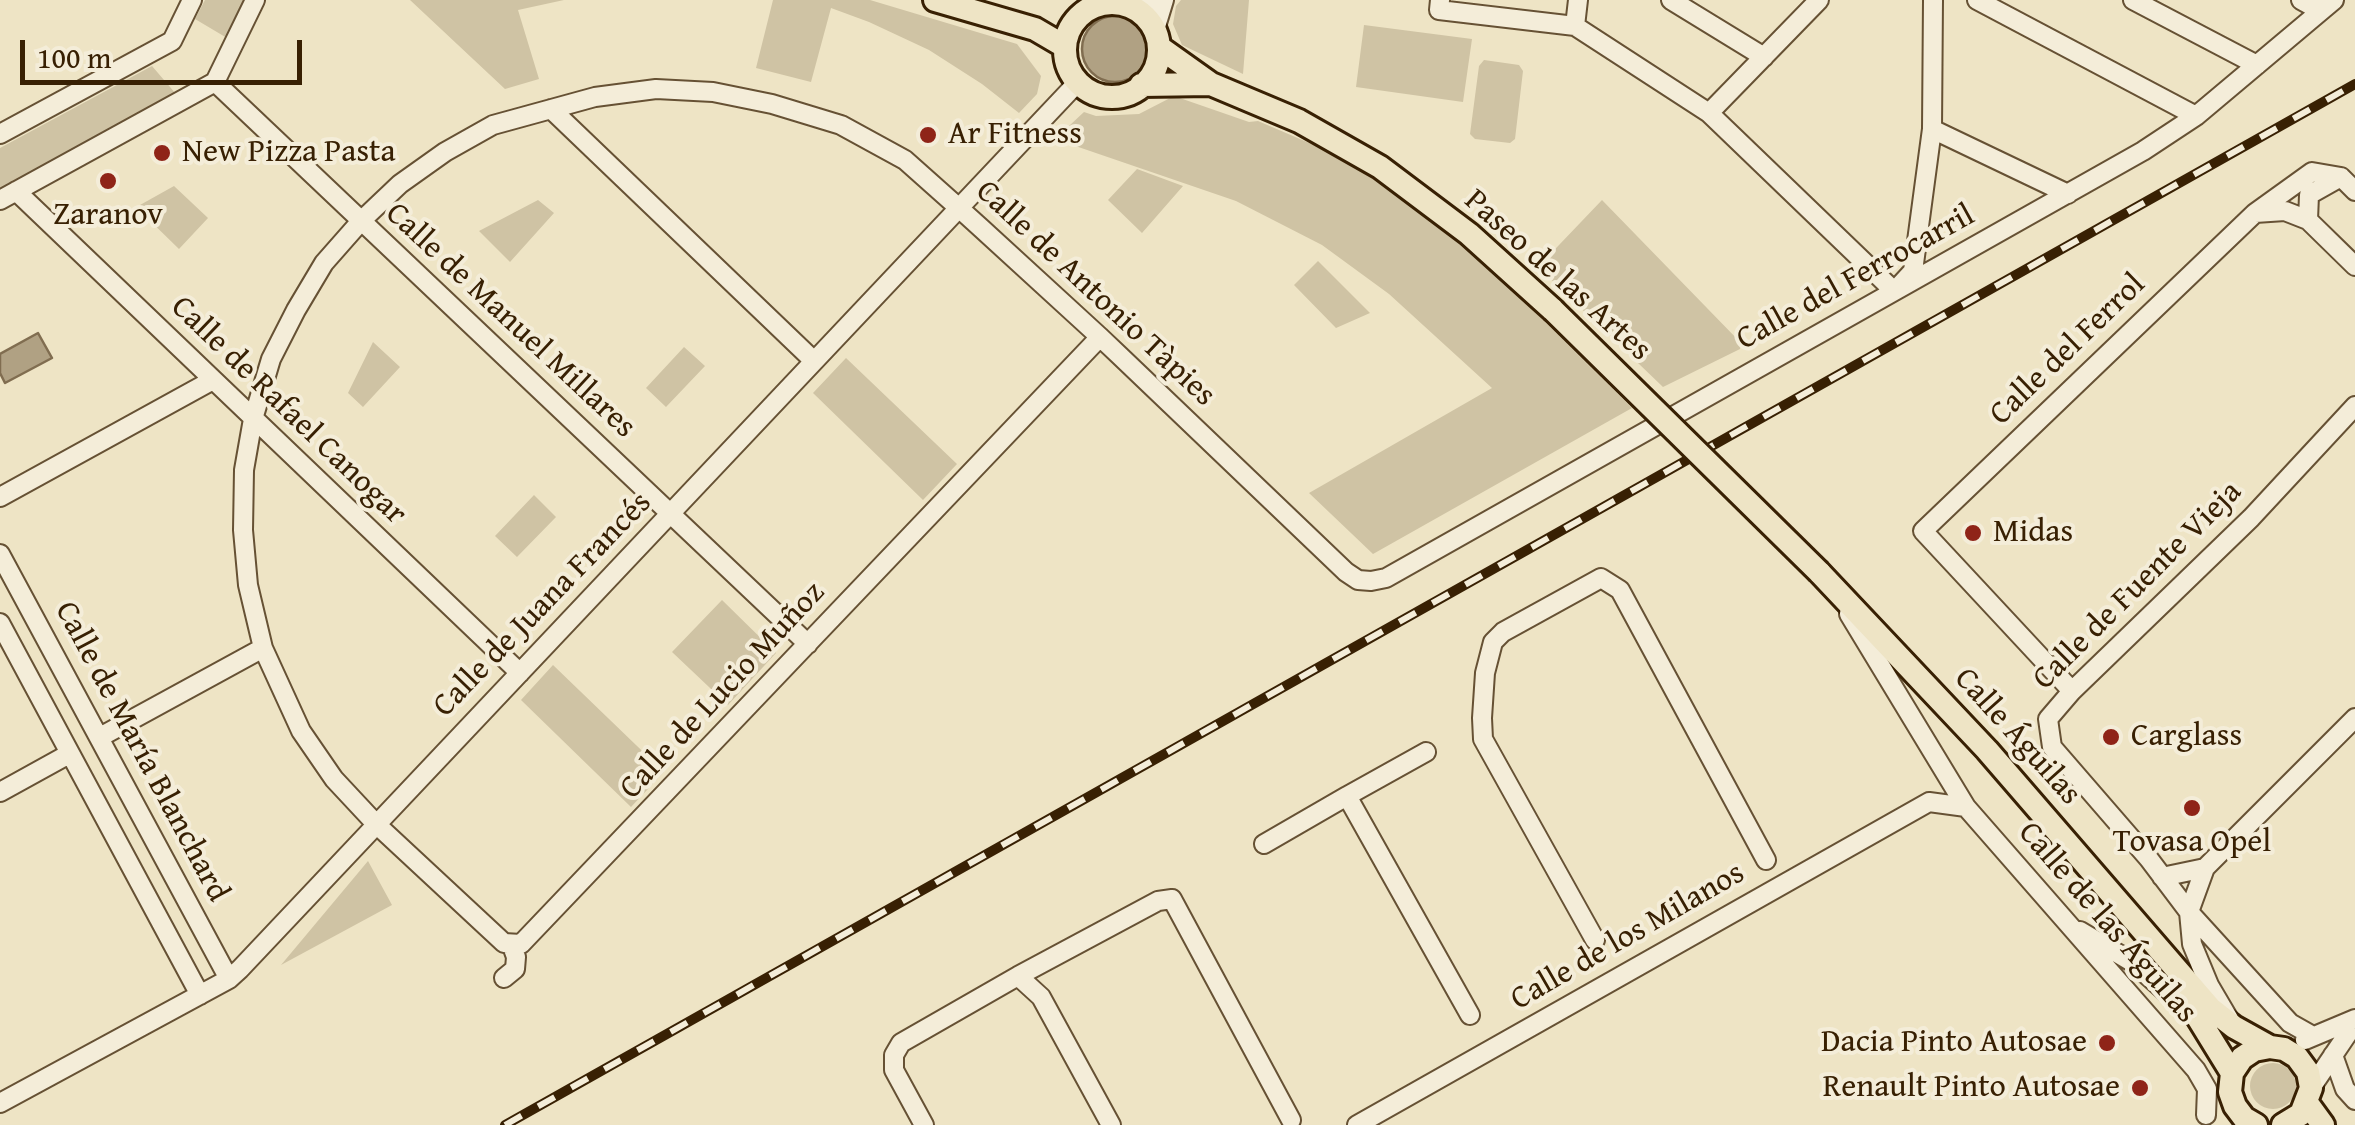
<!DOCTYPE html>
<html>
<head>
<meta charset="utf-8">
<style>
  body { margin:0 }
  #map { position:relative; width:2355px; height:1125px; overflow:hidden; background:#eee4c5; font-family:"Gentium Book Plus",serif }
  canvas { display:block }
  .scale { position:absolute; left:20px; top:40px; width:282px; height:45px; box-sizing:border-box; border:5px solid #382003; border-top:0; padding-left:12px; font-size:30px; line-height:35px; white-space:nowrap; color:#382003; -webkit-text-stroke:8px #f4edd9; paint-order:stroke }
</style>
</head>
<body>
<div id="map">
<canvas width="2355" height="1125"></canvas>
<div class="scale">100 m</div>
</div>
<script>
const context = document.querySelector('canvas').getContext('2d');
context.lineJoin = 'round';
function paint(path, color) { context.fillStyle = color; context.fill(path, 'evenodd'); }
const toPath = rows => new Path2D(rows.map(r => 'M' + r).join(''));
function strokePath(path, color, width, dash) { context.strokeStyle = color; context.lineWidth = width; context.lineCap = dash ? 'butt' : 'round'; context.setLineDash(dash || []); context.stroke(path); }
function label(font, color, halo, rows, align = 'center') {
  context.font = font + ' "Gentium Book Plus",serif'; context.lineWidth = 8; context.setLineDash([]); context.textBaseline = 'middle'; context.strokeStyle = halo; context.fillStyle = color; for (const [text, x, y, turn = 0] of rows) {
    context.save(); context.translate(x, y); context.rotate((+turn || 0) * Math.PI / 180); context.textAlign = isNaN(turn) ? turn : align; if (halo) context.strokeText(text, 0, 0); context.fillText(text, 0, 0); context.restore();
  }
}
paint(toPath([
  [205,0,245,0,227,38,195,19],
  [410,0,564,0,518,10,539,79,505,89],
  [773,0,870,0,1017,44,1041,76,1037,94,1019,113,982,84,929,50,869,22,831,8,811,82,756,68],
  [1181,0,1249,0,1243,74,1182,45,1173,24,1176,6],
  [1364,25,1472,39,1463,102,1356,87],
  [1484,60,1519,65,1523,71,1515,139,1510,143,1475,139,1470,134,1479,66],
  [152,66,176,94,0,189,0,148],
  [1174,96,1249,122,1258,121,1314,145,1385,184,1476,254,1632,408,1373,554,1309,493,1492,388,1389,294,1322,245,1236,201,1055,139,1084,112,1096,116,1139,114],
  [1137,169,1183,186,1142,233,1108,200],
  [174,186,208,218,179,249,140,211,140,205],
  [538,200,554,213,510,262,479,231],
  [1602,200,1741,343,1740,349,1663,387,1538,267],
  [1318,261,1370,313,1336,328,1294,285],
  [373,342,400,367,363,407,348,393],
  [684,347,705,366,666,407,646,388],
  [846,358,957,464,923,500,813,393],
  [534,495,556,517,517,557,495,536],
  [722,600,776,653,728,705,672,652],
  [553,665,664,772,631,807,521,700],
  [368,861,392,905,281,965],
  '2250 1086a23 23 0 1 1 46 0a23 23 0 1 1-46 0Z'
]), '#cfc3a4');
const water = toPath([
  '1082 49a33 33 0 1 1 66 0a33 33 0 1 1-66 0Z',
  [38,333,52,358,5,383,0,373,0,354,38,333]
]);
paint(water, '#b0a183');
strokePath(water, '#806d50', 2.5);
const minor = toPath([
  [1440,0,1439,10,1575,26,1709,113,1894,291],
  [1671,0,1764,57],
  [1977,0,2196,116],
  [2133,0,2257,65],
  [2301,0,2321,11],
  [1128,6,1150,0],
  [1575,26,1578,0],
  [1154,33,1164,0],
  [215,82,808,644],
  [551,109,814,361],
  [1709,113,1819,0],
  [1932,129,2068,194],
  [0,134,172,41,192,0],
  [16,191,520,673],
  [0,200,215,82,255,0],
  [2255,213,2285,211,2308,220,2355,266],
  [2308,220,2309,195,2341,177],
  [1901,284,1913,271,1932,129,1933,0],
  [1100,337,521,944,504,943,376,824,334,779,301,731,263,648,248,585,243,530,244,470,253,419,271,359,296,310,324,263,361,221,400,184,445,152,493,125,595,97,656,89,713,92,772,104,841,125,905,160,960,209,981,228,1100,337,1119,355,1346,572,1358,580,1371,581,1386,578,2143,151,2196,116,2334,0],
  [0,497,211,381],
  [0,554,229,979],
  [1849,614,1966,807],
  [0,623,200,995],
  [2072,691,1923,531,2255,213,2312,172,2341,177,2355,191],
  [100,737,263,648],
  [1426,752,1347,796,1470,1015],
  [0,792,69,754],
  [1264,844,1347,796],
  [2162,877,2205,868],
  [2080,931,2132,962,2191,1014],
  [1595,940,1483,739,1482,718,1485,673,1493,642,1503,632,1601,578,1620,590,1766,860],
  [1018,976,1158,901,1172,899,1291,1120],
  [504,978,515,969,516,957,512,946],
  [2229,1019,2209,985,2192,944,2189,912,2205,868,2355,718],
  [2313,1036,2290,1023,2189,912,2149,859,2052,747,2048,719,2072,691,2251,518,2355,406],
  [2305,1040,2355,1019],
  [2333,1055,2345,1089,2355,1100],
  [2311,1088,2355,1023],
  [0,1103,229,979,240,969,1078,82],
  [924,1125,894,1070,894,1055,901,1043,1018,976,1041,997,1111,1125],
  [1357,1125,1929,802,1966,807,2196,1070,2207,1089,2206,1115]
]);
const major = toPath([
  [935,0,1035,29,1064,46],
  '1065 50a47 47 0 1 1 94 0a47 47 0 1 1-94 0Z',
  [1159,47,1211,84,1299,121,1380,167,1469,234,1553,310],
  [1141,85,1211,84],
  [1819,572,1987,750,2210,1008,2234,1027,2270,1047],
  [2184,995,2232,1073],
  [2307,1103,2323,1125],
  [2256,1125,2244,1118,2235,1106,2230,1092,2232,1073,2242,1058,2254,1050,2270,1047,2284,1049,2297,1057,2308,1072,2311,1088,2301,1114,2283,1125]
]);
strokePath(minor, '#665134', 22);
strokePath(major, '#382003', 28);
strokePath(minor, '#f4edd9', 18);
strokePath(major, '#eee4c5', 22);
const rail = toPath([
  [505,1125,2355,84]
]);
strokePath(rail, '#382003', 10);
strokePath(rail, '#f4edd9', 6, [19]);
const majorBridge = toPath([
  [1553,310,1819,572]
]);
strokePath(majorBridge, '#382003', 28, []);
strokePath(majorBridge, '#eee4c5', 22);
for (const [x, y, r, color] of [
  [928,135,10,"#8f2418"],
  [162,153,10,"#8f2418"],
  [108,181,10,"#8f2418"],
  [1973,533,10,"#8f2418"],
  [2111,737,10,"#8f2418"],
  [2192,808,10,"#8f2418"],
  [2107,1043,10,"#8f2418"],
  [2140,1088,10,"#8f2418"]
]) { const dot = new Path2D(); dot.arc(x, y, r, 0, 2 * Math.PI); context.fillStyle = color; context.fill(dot); strokePath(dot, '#f4edd9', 4); }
label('32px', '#382003', '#f4edd9', [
  ["Ar Fitness",948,135],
  ["New Pizza Pasta",182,153],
  ["Zaranov",108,216,"center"],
  ["Midas",1993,533],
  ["Carglass",2131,737],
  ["Tovasa Opel",2192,843,"center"],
  ["Dacia Pinto Autosae",2087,1043,"right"],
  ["Renault Pinto Autosae",2120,1088,"right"]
], 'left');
label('32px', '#382003', '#f4edd9', [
  ["Paseo de las Artes",1557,276,42],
  ["Calle del Ferrocarril",1856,278,-29],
  ["Calle de Antonio Tàpies",1095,294,43],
  ["Calle de Manuel Millares",510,321,43],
  ["Calle del Ferrol",2068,350,-44],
  ["Calle de Rafael Canogar",288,411,44],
  ["Calle de Fuente Vieja",2138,586,-45],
  ["Calle de Juana Francés",543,605,-46],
  ["Calle de Lucio Muñoz",723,691,-47],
  ["Calle Águilas",2017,737,48],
  ["Calle de María Blanchard",141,752,62],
  ["Calle de las Águilas",2107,923,49],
  ["Calle de los Milanos",1628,937,-30]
]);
</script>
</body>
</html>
